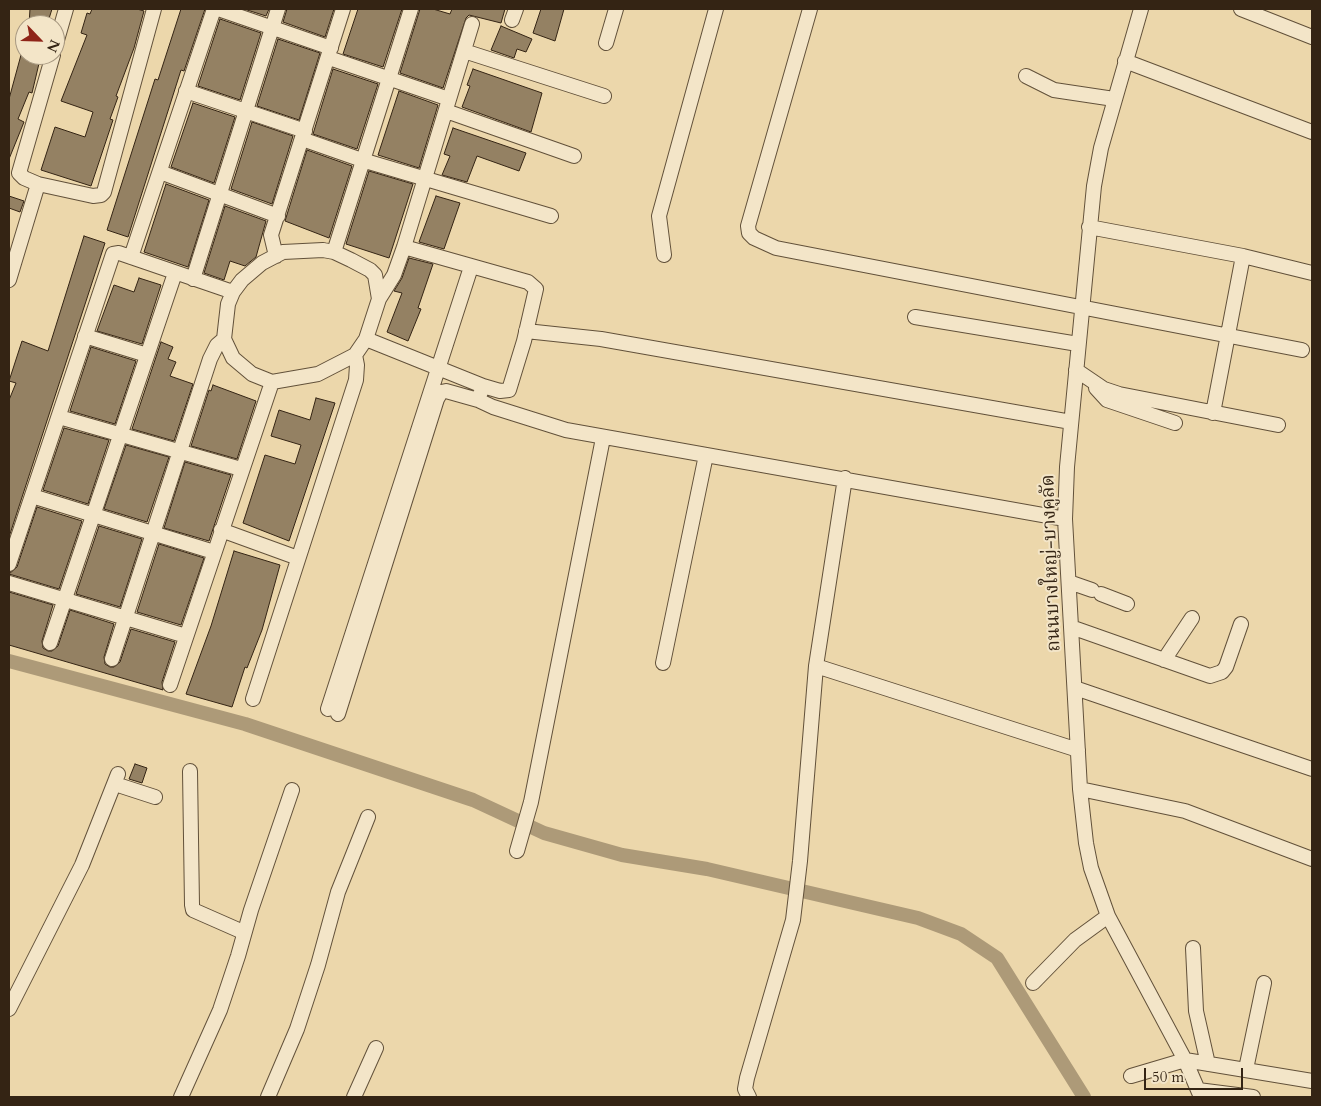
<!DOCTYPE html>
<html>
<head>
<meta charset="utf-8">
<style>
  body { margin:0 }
  #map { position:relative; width:1321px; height:1106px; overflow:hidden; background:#ecd7ab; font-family:Cardo,serif }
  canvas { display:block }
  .frame { position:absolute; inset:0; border:10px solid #342414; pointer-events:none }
  .north { position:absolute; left:15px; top:15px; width:50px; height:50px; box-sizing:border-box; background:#f3e5c8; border:1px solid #a79880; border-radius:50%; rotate:114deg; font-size:14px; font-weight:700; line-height:20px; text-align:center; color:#342414 }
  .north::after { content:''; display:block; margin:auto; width:18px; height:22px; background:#8f2418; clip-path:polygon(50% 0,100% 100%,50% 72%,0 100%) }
  .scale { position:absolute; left:1144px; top:1068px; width:99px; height:22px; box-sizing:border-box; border:2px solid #342414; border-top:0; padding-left:6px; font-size:15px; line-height:18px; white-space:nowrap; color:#342414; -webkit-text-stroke:4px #f3e5c8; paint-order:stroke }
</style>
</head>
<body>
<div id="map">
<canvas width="1321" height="1106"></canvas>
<div class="frame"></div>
<div class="north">N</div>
<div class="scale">50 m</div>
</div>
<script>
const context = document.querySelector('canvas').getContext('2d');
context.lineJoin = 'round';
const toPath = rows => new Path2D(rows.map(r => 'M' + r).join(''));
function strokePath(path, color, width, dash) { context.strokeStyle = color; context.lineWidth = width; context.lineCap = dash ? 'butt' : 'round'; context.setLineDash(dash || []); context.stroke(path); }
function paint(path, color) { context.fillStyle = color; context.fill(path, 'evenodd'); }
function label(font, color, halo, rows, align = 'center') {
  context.font = font + ' Cardo,"Noto Serif Thai",serif'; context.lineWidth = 4; context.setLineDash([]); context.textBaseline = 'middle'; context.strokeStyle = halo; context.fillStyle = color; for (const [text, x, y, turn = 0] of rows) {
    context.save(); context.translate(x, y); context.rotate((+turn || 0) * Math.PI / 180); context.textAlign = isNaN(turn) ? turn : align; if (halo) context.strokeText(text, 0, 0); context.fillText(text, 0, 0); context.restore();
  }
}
strokePath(toPath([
  [9,661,245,724,473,800,544,833,622,855,707,869,918,918,961,934,997,958,1084,1097]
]), '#ad9a78', 14);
const building = toPath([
  [30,9,52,9,47,25,29,25,30,9],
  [92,9,137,9,144,11,134,48,116,96,118,97,110,119,113,120,91,186,41,170,55,127,85,137,93,112,61,101,87,35,81,33,87,13,90,14,92,9],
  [181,9,205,9,184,71,181,70,128,237,107,230,155,79,158,80,181,9],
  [244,9,269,9,266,16,244,9],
  [287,9,334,9,325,37,283,22,287,9],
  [358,9,402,9,383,67,343,54,358,9],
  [420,9,433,9,450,14,452,9,505,9,501,23,469,15,466,18,443,88,400,73,420,9],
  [541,9,564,9,555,41,533,33,541,9],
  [220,19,261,33,240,100,198,86,220,19],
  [501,26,532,39,526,52,517,49,514,58,491,50,501,26],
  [278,39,320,53,299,120,257,106,278,39],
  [21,55,41,55,32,93,29,92,18,119,24,122,9,159,9,99,21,55],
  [333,69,378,84,357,149,313,134,333,69],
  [473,69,542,93,531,132,462,107,470,86,467,85,473,69],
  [399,91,438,105,419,168,378,155,399,91],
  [193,103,235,117,214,183,171,167,193,103],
  [252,122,293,136,272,204,231,189,252,122],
  [453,128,526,153,519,171,477,156,467,182,442,175,450,156,444,154,453,128],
  [307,150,352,166,329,238,285,221,307,150],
  [369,171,413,184,389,258,346,244,369,171],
  [166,184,209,200,188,267,144,252,166,184],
  [9,196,24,201,20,212,9,208,9,196],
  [436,196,460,203,444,249,419,242,436,196],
  [225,206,266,221,256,257,245,266,230,261,224,280,204,273,225,206],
  [84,236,105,243,9,537,9,400,16,383,9,381,22,341,48,351,84,236],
  [409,258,433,264,418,308,421,309,408,341,387,332,402,293,394,291,402,278,409,258],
  [139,278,161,285,142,344,97,331,114,285,134,292,139,278],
  [161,342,173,347,168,359,176,362,170,376,193,384,174,441,132,429,161,342],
  [91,347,136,361,115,424,70,411,91,347],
  [213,385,256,401,237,459,191,446,209,390,211,391,213,385],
  [316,398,335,403,289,541,243,523,265,455,295,464,301,445,271,436,279,410,310,420,316,398],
  [64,428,109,440,88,504,43,490,64,428],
  [126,445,169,457,147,522,104,509,126,445],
  [185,462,231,475,209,541,164,528,185,462],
  [37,507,82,521,59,589,9,574,17,567,37,507],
  [99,526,142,539,120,607,76,594,99,526],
  [159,544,204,558,181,625,137,612,159,544],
  [234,551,280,565,262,630,247,668,245,667,232,707,186,694,211,626,234,551],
  [9,592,53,605,42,641,43,648,48,651,52,651,58,646,70,610,114,624,104,657,105,664,110,667,114,667,120,662,131,629,175,642,162,682,163,690,9,645,9,592],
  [135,764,147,768,142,783,129,779,135,764]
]);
paint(building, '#948163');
strokePath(building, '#342414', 1);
const minor = toPath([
  [218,9,331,48],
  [810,9,748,226,749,233,754,238,776,248,1302,350],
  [1141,9,1101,148,1094,186,1067,467,1065,519,1080,789,1086,843,1091,868,1108,916,1185,1060,1201,1097],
  [1241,9,1312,37],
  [512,20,516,9],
  [606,43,616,9],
  [55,47,66,9],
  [464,51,604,96],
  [53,55,19,173,24,178,38,184,93,196,101,195,104,192,154,9],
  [329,58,449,99],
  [1125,61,1312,132],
  [1026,76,1054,90,1114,99],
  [186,91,305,131],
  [446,111,574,156],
  [302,139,362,160,551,216],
  [160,172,278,216],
  [1089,227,1243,256,1312,273],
  [404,247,528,282,536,289,524,341,509,390,500,391,483,386],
  [323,250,334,252,351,260,370,270,375,275,379,299,366,339,355,355,318,374,272,382,252,374,233,358,224,339,228,304,233,292,242,280,262,263,283,252,323,250],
  [334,252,411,9],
  [664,255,659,216,716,9],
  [276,256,271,235,343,9],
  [131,257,214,9],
  [193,279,278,9],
  [9,280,38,184],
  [379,299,394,275,404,247,472,24],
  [915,317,1078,344],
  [526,331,601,339,1071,422],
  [85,336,147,355],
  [366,339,483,386,478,400,493,407,566,430,1065,519],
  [1076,370,1104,389,1119,394,1278,425],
  [1096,388,1107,400,1175,423],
  [1213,413,1243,256],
  [59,417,241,469],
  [32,496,214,552],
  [221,530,298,558],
  [9,564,113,254,119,253,233,292],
  [1069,582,1092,590],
  [9,583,186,636],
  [1101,594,1127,604],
  [1071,627,1210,676,1222,672,1226,667,1241,624],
  [50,643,175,273],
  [112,659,210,359,217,345,224,339],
  [1164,660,1192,618],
  [663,663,706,455],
  [816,666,1078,750],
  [170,685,272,382],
  [1075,688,1312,769],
  [253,699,356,380,357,365,355,355],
  [328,709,471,267],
  [338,714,437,399,441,392,446,391,478,400],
  [190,771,192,905,193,910,243,932],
  [115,784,155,797],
  [1080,789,1185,811,1312,859],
  [517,851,531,802,603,438],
  [1193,948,1196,1011,1208,1064],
  [1033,983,1075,940,1108,916],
  [9,1009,82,865,118,774],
  [1246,1069,1264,983],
  [1131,1076,1185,1060,1312,1081],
  [1198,1090,1253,1097],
  [181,1097,220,1010,238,956,251,910,292,790],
  [268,1097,297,1029,318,965,338,892,368,817],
  [354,1097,376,1048],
  [749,1097,745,1089,747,1078,793,920,800,861,816,666,845,478]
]);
strokePath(minor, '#62513a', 16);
strokePath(minor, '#f3e5c8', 14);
label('19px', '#342414', '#f3e5c8', [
  ["ถนนบางใหญ่-บางคูลัด",1052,563,-92]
]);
</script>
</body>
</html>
